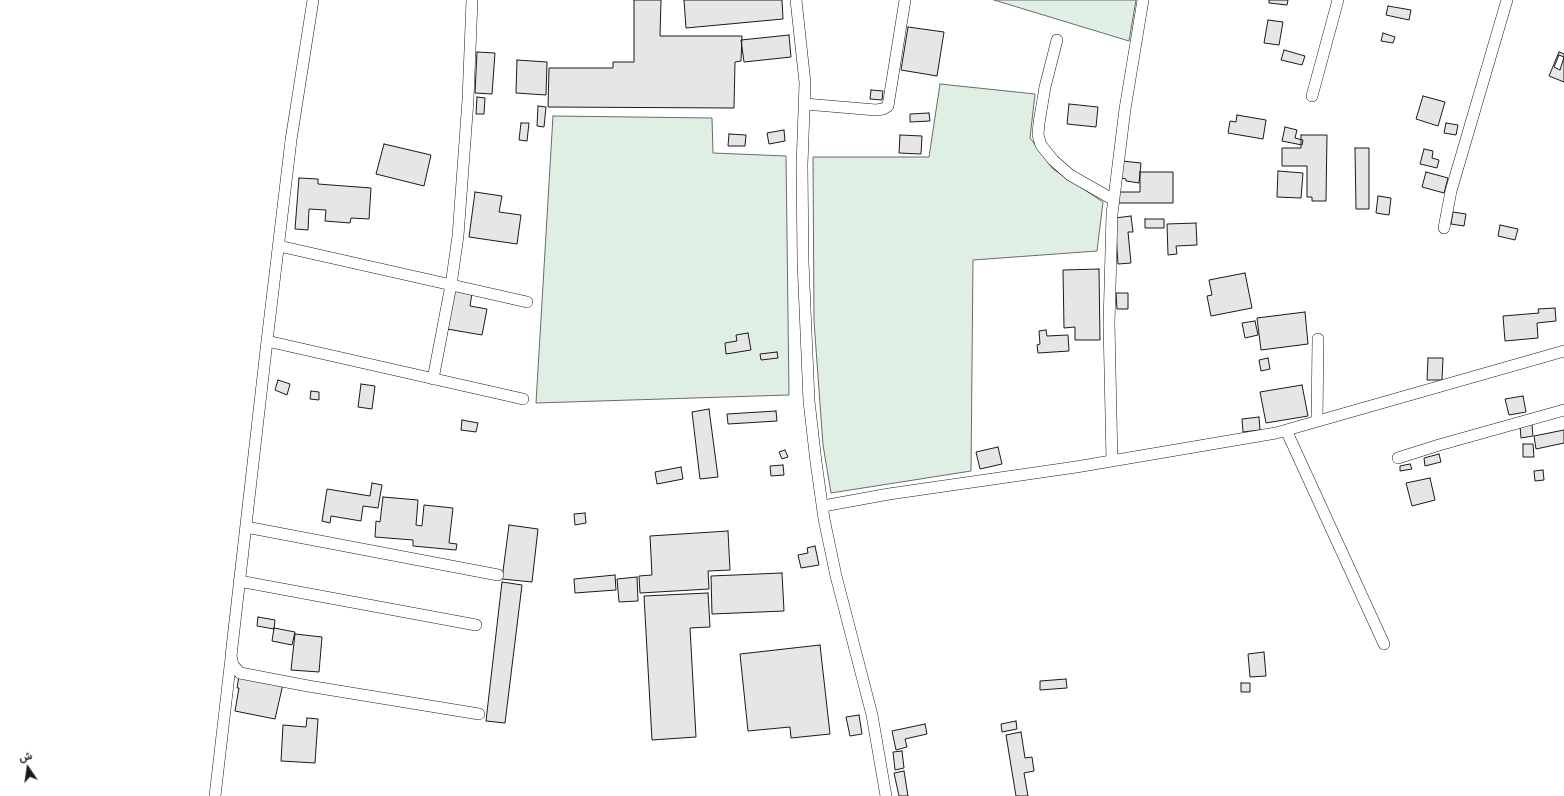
<!DOCTYPE html>
<html>
<head>
<meta charset="utf-8">
<style>
  body { margin:0 }
  #map { position:relative; width:1564px; height:796px; overflow:hidden; background:#fff; font-family:Merriweather,Vazirmatn,serif }
  canvas { display:block }
  .north { position:absolute; left:8px; top:748px; width:40px; height:40px; -webkit-text-stroke:3px #fff; paint-order:stroke; rotate:347deg; font-size:11px; font-weight:700; line-height:16px; text-align:center; color:#1a1a1a }
  .north::after { content:''; display:block; margin:auto; width:14px; height:18px; background:#1a1a1a; clip-path:polygon(50% 0,100% 100%,50% 72%,0 100%) }
</style>
</head>
<body>
<div id="map">
<canvas width="1564" height="796"></canvas>
<div class="north">ش</div>
</div>
<script>
const context = document.querySelector('canvas').getContext('2d');
context.lineJoin = 'round';
function paint(path, color) { context.fillStyle = color; context.fill(path, 'evenodd'); }
const toPath = rows => new Path2D(rows.map(r => 'M' + r).join(''));
function strokePath(path, color, width, dash) { context.strokeStyle = color; context.lineWidth = width; context.lineCap = dash ? 'butt' : 'round'; context.setLineDash(dash || []); context.stroke(path); }
const green = toPath([
  [994,0,1136,0,1129,41,994,0],
  [940,84,1035,94,1030,138,1053,169,1103,202,1097,251,973,260,971,471,831,493,823,445,814,321,813,157,929,157,940,84],
  [553,116,712,118,713,153,786,156,789,395,536,403,553,116]
]);
paint(green, '#e0efe3');
strokePath(green, '#6a6a6a', 1);
const building = toPath([
  [634,0,661,0,660,36,742,36,741,61,735,62,734,108,548,107,549,68,613,68,613,62,634,62,634,0],
  [684,0,782,0,783,19,686,28,684,0],
  [1269,0,1288,0,1287,5,1269,3,1269,0],
  [1388,6,1411,10,1409,20,1386,15,1388,6],
  [1268,20,1283,22,1279,45,1264,43,1268,20],
  [908,27,944,32,937,76,901,70,908,27],
  [1383,33,1395,37,1393,43,1381,41,1383,33],
  [789,35,791,57,744,62,741,40,789,35],
  [1284,50,1305,56,1302,65,1281,60,1284,50],
  [477,52,495,53,492,94,475,93,477,52],
  [1559,52,1564,54,1564,82,1549,76,1559,52],
  [1559,55,1564,57,1560,70,1554,67,1559,55],
  [517,60,547,62,546,95,516,93,517,60],
  [871,90,883,91,882,100,870,99,871,90],
  [1423,96,1445,102,1438,126,1416,119,1423,96],
  [477,97,485,98,484,114,476,114,477,97],
  [1069,104,1098,107,1096,127,1067,124,1069,104],
  [538,106,546,107,544,127,537,126,538,106],
  [929,113,930,121,910,122,910,114,929,113],
  [1237,115,1266,120,1263,139,1228,133,1230,121,1236,122,1237,115],
  [521,123,529,123,527,141,519,140,521,123],
  [1446,123,1458,125,1456,135,1444,133,1446,123],
  [1285,127,1297,130,1295,138,1303,140,1302,145,1282,141,1285,127],
  [784,130,785,141,769,144,767,133,784,130],
  [729,134,746,135,745,146,728,146,729,134],
  [900,135,922,136,921,154,899,153,900,135],
  [1301,135,1327,135,1326,201,1312,201,1312,197,1307,197,1307,166,1282,166,1282,148,1301,148,1301,135],
  [384,144,431,155,424,186,376,174,384,144],
  [1355,148,1369,148,1369,209,1356,209,1355,148],
  [1424,149,1433,151,1432,158,1439,160,1437,168,1420,164,1424,149],
  [1122,161,1141,163,1139,183,1126,181,1126,179,1121,178,1122,161],
  [1278,171,1303,173,1301,198,1277,197,1278,171],
  [1140,172,1173,172,1173,203,1116,203,1116,192,1140,192,1140,172],
  [1426,172,1448,178,1444,193,1422,187,1426,172],
  [299,178,318,179,318,184,371,188,369,219,351,218,350,223,325,221,326,210,309,209,308,230,295,229,299,178],
  [475,192,502,196,499,212,521,215,517,244,469,237,475,192],
  [1378,196,1391,198,1389,215,1376,213,1378,196],
  [1453,212,1466,214,1464,226,1451,224,1453,212],
  [1131,216,1133,232,1128,232,1131,263,1118,264,1115,218,1131,216],
  [1145,219,1164,219,1164,228,1145,228,1145,219],
  [1196,223,1197,245,1176,246,1177,254,1168,255,1167,224,1196,223],
  [1500,225,1518,229,1515,240,1498,236,1500,225],
  [1099,269,1100,340,1075,340,1075,327,1064,328,1063,270,1099,269],
  [1245,273,1252,308,1211,316,1207,296,1212,295,1209,280,1245,273],
  [454,291,472,293,470,306,487,309,482,335,447,329,454,291],
  [1116,293,1128,293,1128,309,1117,309,1116,293],
  [1555,308,1556,321,1537,323,1538,338,1505,341,1503,316,1539,313,1538,309,1555,308],
  [1305,312,1308,344,1261,350,1257,318,1305,312],
  [1255,321,1258,335,1245,338,1242,323,1255,321],
  [1046,330,1047,336,1068,335,1069,351,1038,353,1037,345,1040,344,1039,331,1046,330],
  [748,333,751,350,726,354,725,343,737,341,736,335,748,333],
  [777,352,778,358,761,360,760,354,777,352],
  [1268,358,1270,369,1261,371,1259,360,1268,358],
  [1428,358,1443,358,1442,380,1427,380,1428,358],
  [278,380,290,384,287,395,275,390,278,380],
  [361,384,375,386,372,409,358,407,361,384],
  [1302,385,1308,416,1266,423,1260,392,1302,385],
  [311,391,319,392,319,400,310,399,311,391],
  [1523,396,1526,412,1509,415,1505,399,1523,396],
  [709,409,718,477,700,479,692,412,709,409],
  [776,411,777,421,728,424,727,414,776,411],
  [1259,417,1260,430,1243,432,1242,419,1259,417],
  [462,420,478,423,476,432,461,430,462,420],
  [1532,424,1533,436,1521,438,1520,426,1532,424],
  [1564,430,1564,443,1536,449,1534,436,1564,430],
  [1523,444,1533,444,1534,457,1523,457,1523,444],
  [998,447,1002,464,980,469,976,452,998,447],
  [785,450,788,457,782,459,779,452,785,450],
  [1439,454,1441,462,1425,466,1424,458,1439,454],
  [1410,464,1412,469,1400,471,1400,466,1410,464],
  [783,465,784,475,771,476,770,466,783,465],
  [681,467,683,479,657,484,655,472,681,467],
  [1543,470,1544,480,1535,481,1534,471,1543,470],
  [1430,478,1435,500,1412,506,1406,483,1430,478],
  [372,483,382,485,378,508,363,506,361,521,331,516,330,523,322,521,327,489,370,496,372,483],
  [383,497,418,500,416,525,422,526,424,505,453,508,449,543,457,544,456,550,413,546,413,540,375,537,376,521,380,522,383,497],
  [585,513,586,523,575,525,574,514,585,513],
  [509,525,538,529,532,582,502,579,509,525],
  [728,531,730,570,708,571,709,589,640,593,639,576,652,575,650,536,728,531],
  [815,546,819,565,801,568,798,555,808,553,807,548,815,546],
  [782,573,784,611,712,614,711,576,782,573],
  [615,575,616,590,575,593,574,579,615,575],
  [637,577,638,601,619,602,617,579,637,577],
  [502,582,522,585,505,723,486,721,502,582],
  [708,593,710,627,690,628,696,737,652,740,644,596,708,593],
  [258,617,275,620,274,629,257,626,258,617],
  [274,628,295,632,292,645,272,641,274,628],
  [295,634,322,637,319,672,291,670,295,634],
  [820,645,830,734,791,738,790,727,748,731,740,654,820,645],
  [1264,652,1266,676,1250,677,1248,654,1264,652],
  [239,676,283,684,275,719,235,711,239,688,237,688,239,676],
  [1066,679,1067,688,1040,690,1040,681,1066,679],
  [1241,683,1250,683,1250,692,1241,692,1241,683],
  [859,715,862,734,850,736,846,717,859,715],
  [307,718,318,719,315,763,281,761,283,725,306,727,307,718],
  [1016,721,1017,729,1002,732,1001,724,1016,721],
  [925,724,927,734,905,739,907,747,896,750,892,731,925,724],
  [1021,732,1025,758,1032,757,1034,771,1024,773,1028,796,1016,796,1006,735,1021,732],
  [902,751,904,768,895,770,893,752,902,751],
  [904,771,908,796,899,796,894,773,904,771]
]);
paint(building, '#e6e6e6');
strokePath(building, '#1a1a1a', 1);
const minor = toPath([
  [313,0,291,140,267,341,231,656,233,665,240,673,308,686,479,714],
  [796,0,805,83,802,165,803,262,809,401,816,462,824,519,836,576,872,715,886,796],
  [1057,40,1045,87,1039,123,1038,135,1041,145,1053,160,1070,175,1114,200],
  [1312,96,1338,0],
  [805,104,876,110,883,109,888,106,905,0],
  [1444,228,1451,191,1507,0],
  [279,246,527,302],
  [267,341,523,399],
  [433,379,451,285,458,236,468,100,472,0],
  [1317,421,1318,339],
  [1286,430,1384,644],
  [1398,458,1439,445,1564,410],
  [1112,461,1109,324,1112,214,1125,109,1143,0],
  [823,506,889,494,1076,467,1276,433,1564,351],
  [246,527,498,575],
  [239,581,476,625],
  [215,796,231,658]
]);
strokePath(minor, '#1a1a1a', 12);
strokePath(minor, '#fff', 11);
</script>
</body>
</html>
